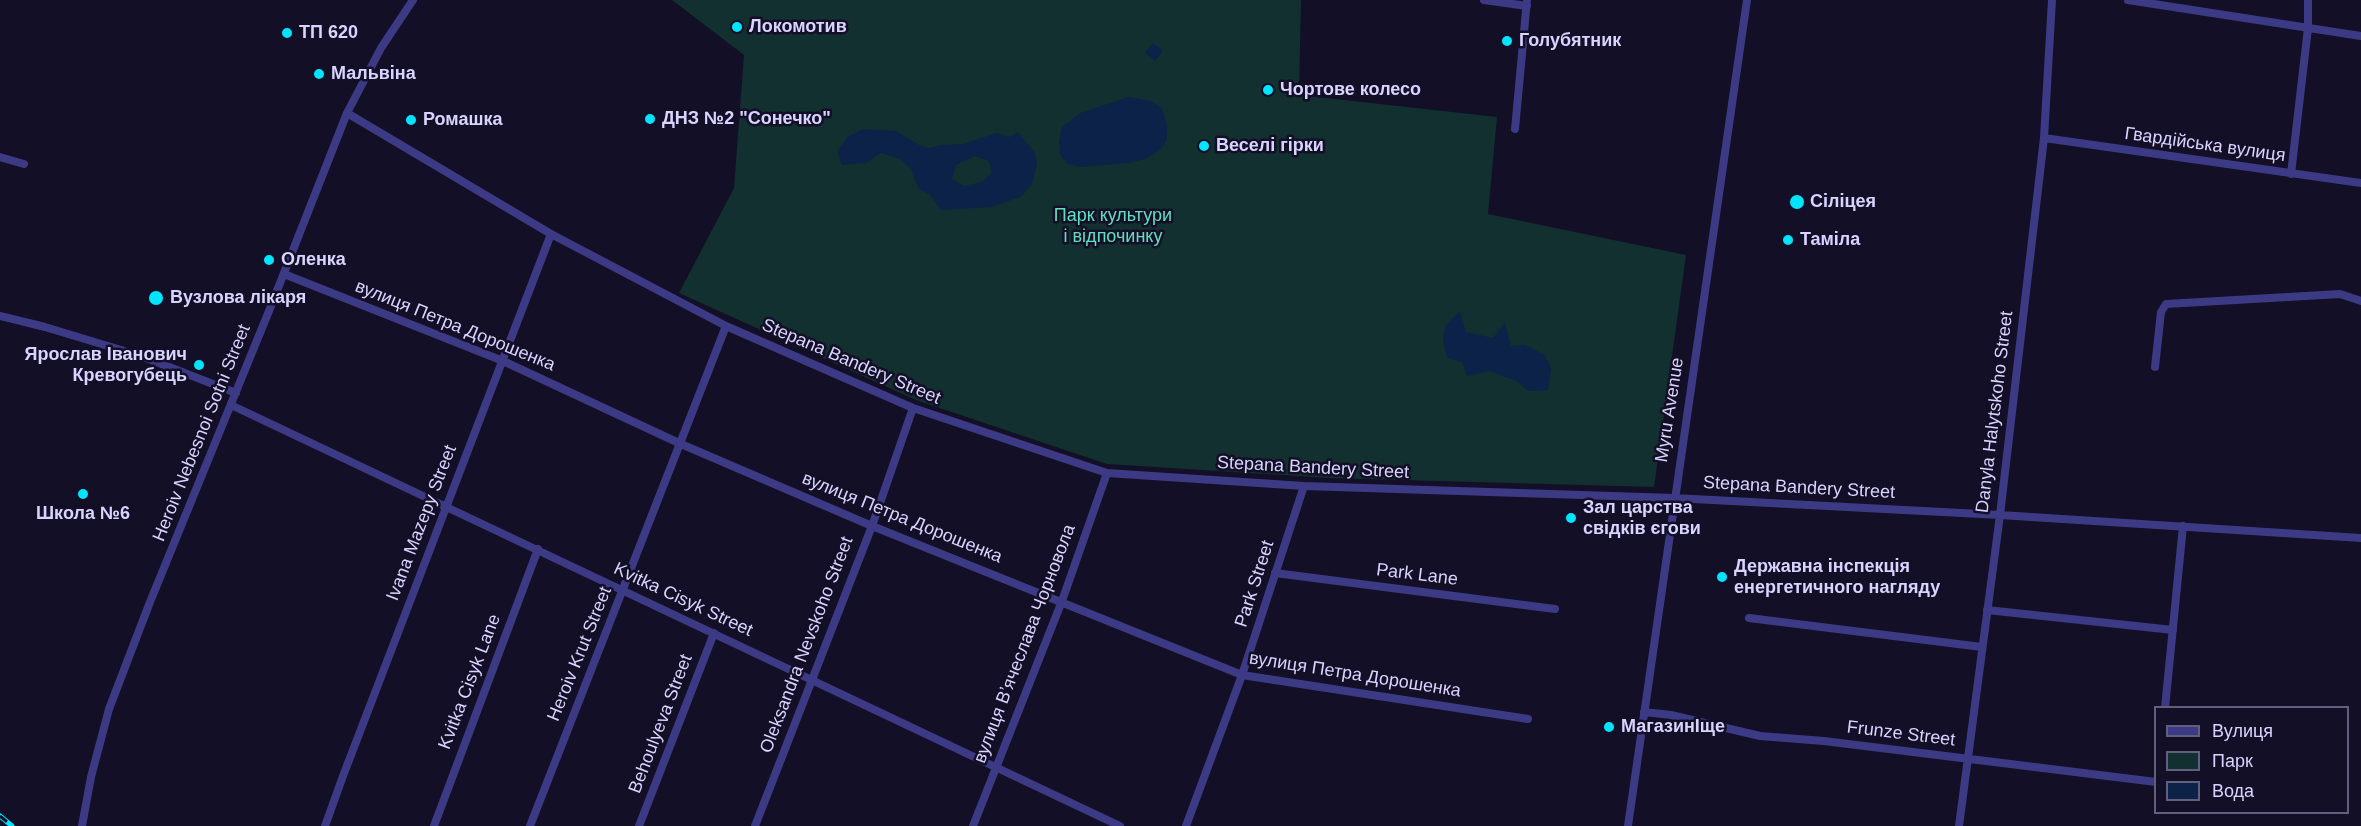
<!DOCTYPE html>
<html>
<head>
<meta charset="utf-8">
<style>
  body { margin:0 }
  #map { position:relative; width:2361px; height:826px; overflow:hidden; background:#130f26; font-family:Arial,sans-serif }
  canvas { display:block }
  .legend { position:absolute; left:2154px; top:706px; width:195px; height:108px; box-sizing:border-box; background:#130f26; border:2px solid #625e7d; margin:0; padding:8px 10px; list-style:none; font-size:18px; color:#d9d4ff }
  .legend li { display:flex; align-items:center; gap:12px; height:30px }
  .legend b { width:30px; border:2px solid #625e7d }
</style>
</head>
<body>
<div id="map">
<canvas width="2361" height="826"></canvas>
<ul class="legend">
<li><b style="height:8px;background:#3d3a85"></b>Вулиця</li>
<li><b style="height:16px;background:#12302f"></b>Парк</li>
<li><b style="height:16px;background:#0c2248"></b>Вода</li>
</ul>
</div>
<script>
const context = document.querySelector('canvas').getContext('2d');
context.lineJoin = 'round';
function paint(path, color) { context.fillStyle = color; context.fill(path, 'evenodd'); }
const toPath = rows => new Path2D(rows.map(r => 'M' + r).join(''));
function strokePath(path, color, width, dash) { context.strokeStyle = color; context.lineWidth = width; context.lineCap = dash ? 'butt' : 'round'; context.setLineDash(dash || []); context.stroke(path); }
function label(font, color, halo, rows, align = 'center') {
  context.font = font + ' Arial,sans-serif'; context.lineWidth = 5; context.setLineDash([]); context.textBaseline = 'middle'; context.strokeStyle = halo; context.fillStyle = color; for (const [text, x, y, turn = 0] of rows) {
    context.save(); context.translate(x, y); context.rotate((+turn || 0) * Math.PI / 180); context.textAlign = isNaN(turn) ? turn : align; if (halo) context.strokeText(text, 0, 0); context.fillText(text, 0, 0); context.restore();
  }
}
paint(toPath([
  [672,0,1301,0,1299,95,1497,117,1488,214,1686,255,1654,487,1330,478,1107,464,916,400,679,293,734,188,744,55]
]), '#12302f');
paint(toPath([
  [1153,43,1163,51,1155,61,1145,53],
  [1128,97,1151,101,1162,108,1167,125,1167,140,1161,149,1148,158,1129,163,1082,167,1067,164,1060,154,1059,142,1062,127,1080,113],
  [863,129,896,131,919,145,929,148,943,145,963,144,997,133,1010,137,1018,132,1035,153,1037,164,1032,184,1022,196,992,207,941,210,930,195,918,188,911,169,900,159,881,153,866,163,842,165,837,152,847,137],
  [975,156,989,161,992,172,982,182,964,186,952,179,956,165],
  [1460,311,1466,332,1493,338,1505,322,1511,346,1525,345,1545,355,1551,369,1548,390,1528,391,1517,381,1489,371,1467,376,1462,362,1447,358,1443,342,1445,326]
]), '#0c2248');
strokePath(toPath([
  [1484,0,1527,6],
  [2128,0,2361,36],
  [347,113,551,234,726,326,913,408,1107,473,1304,486,1674,498,2000,515,2361,538],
  [1515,129,1527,0],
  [2044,138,2361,183],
  [0,157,24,164],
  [2291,174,2308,28,2308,0],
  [284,274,503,361,681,444,872,526,1242,675,1528,719],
  [0,316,45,327,141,356,236,393],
  [2155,367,2161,312,2166,304,2340,294,2361,301],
  [231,405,1120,826],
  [1275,573,1555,609],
  [1987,610,2173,630],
  [1749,618,1982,647],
  [2165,708,2183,526],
  [1644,712,1671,715,1760,736,1824,741,2156,782],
  [82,826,91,777,109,709,150,602,269,311,347,113,381,48,413,0],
  [325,826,343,776,551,234],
  [434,826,538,549],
  [530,826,726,326],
  [639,826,714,633],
  [755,826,872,526,913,408],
  [973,826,1062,601,1107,473],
  [1186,826,1242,675,1304,486],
  [1628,826,1747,0],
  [1959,826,2000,515,2044,138,2052,0]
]), '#3d3a85', 8);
const rail = toPath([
  [0,816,12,826]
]);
strokePath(rail, '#00e5ff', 5);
strokePath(rail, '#130f26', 3, [9]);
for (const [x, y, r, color] of [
  [737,27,6,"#00e5ff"],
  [287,33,6,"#00e5ff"],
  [1507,41,6,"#00e5ff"],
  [319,74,6,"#00e5ff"],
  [1268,90,6,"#00e5ff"],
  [650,119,6,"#00e5ff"],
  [411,120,6,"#00e5ff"],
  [1204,146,6,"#00e5ff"],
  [1797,202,8,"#00e5ff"],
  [1788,240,6,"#00e5ff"],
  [269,260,6,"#00e5ff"],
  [156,298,8,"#00e5ff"],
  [199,365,6,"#00e5ff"],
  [83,494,6,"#00e5ff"],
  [1571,518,6,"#00e5ff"],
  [1722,577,6,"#00e5ff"],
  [1609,727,6,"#00e5ff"]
]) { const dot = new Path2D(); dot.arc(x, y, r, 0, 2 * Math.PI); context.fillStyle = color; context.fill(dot); strokePath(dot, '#130f26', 2); }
label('bold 18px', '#d9d4ff', '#130f26', [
  ["Локомотив",749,27],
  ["ТП 620",299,33],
  ["Голубятник",1519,41],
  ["Мальвіна",331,74],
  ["Чортове колесо",1280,90],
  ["ДНЗ №2 \"Сонечко\"",662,119],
  ["Ромашка",423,120],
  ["Веселі гірки",1216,146],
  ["Сіліцея",1810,202],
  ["Таміла",1800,240],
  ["Оленка",281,260],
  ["Вузлова лікаря",170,298],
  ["Ярослав Іванович",187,355,"right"],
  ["Кревогубець",187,376,"right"],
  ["Зал царства",1583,508],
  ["свідків єгови",1583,529],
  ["Школа №6",83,514,"center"],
  ["Державна інспекція",1734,567],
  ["енергетичного нагляду",1734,588],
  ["МагазинІще",1621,727]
], 'left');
label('18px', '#d9d4ff', '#130f26', [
  ["Гвардійська вулиця",2205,145,8],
  ["вулиця Петра Дорошенка",455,326,22],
  ["Stepana Bandery Street",851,362,23],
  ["Myru Avenue",1670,410,-81],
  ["Danyla Halytskoho Street",1995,412,-83],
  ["Heroiv Nebesnoi Sotni Street",202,433,-68],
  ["Stepana Bandery Street",1313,468,3],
  ["Stepana Bandery Street",1799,488,3],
  ["вулиця Петра Дорошенка",902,518,22],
  ["Ivana Mazepy Street",422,523,-69],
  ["Park Lane",1417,575,7],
  ["Park Street",1255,584,-72],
  ["Kvitka Cisyk Street",683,600,25],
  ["вулиця Вʼячеслава Чорновола",1025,644,-69],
  ["Oleksandra Nevskoho Street",807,645,-69],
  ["Heroiv Krut Street",580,654,-68],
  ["вулиця Петра Дорошенка",1355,675,9],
  ["Kvitka Cisyk Lane",470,682,-69],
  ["Behoulyeva Street",661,724,-69],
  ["Frunze Street",1901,734,7]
]);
label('18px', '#5fe0c0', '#130f26', [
  ["Парк культури",1113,216],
  ["і відпочинку",1113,237]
]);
</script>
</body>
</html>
